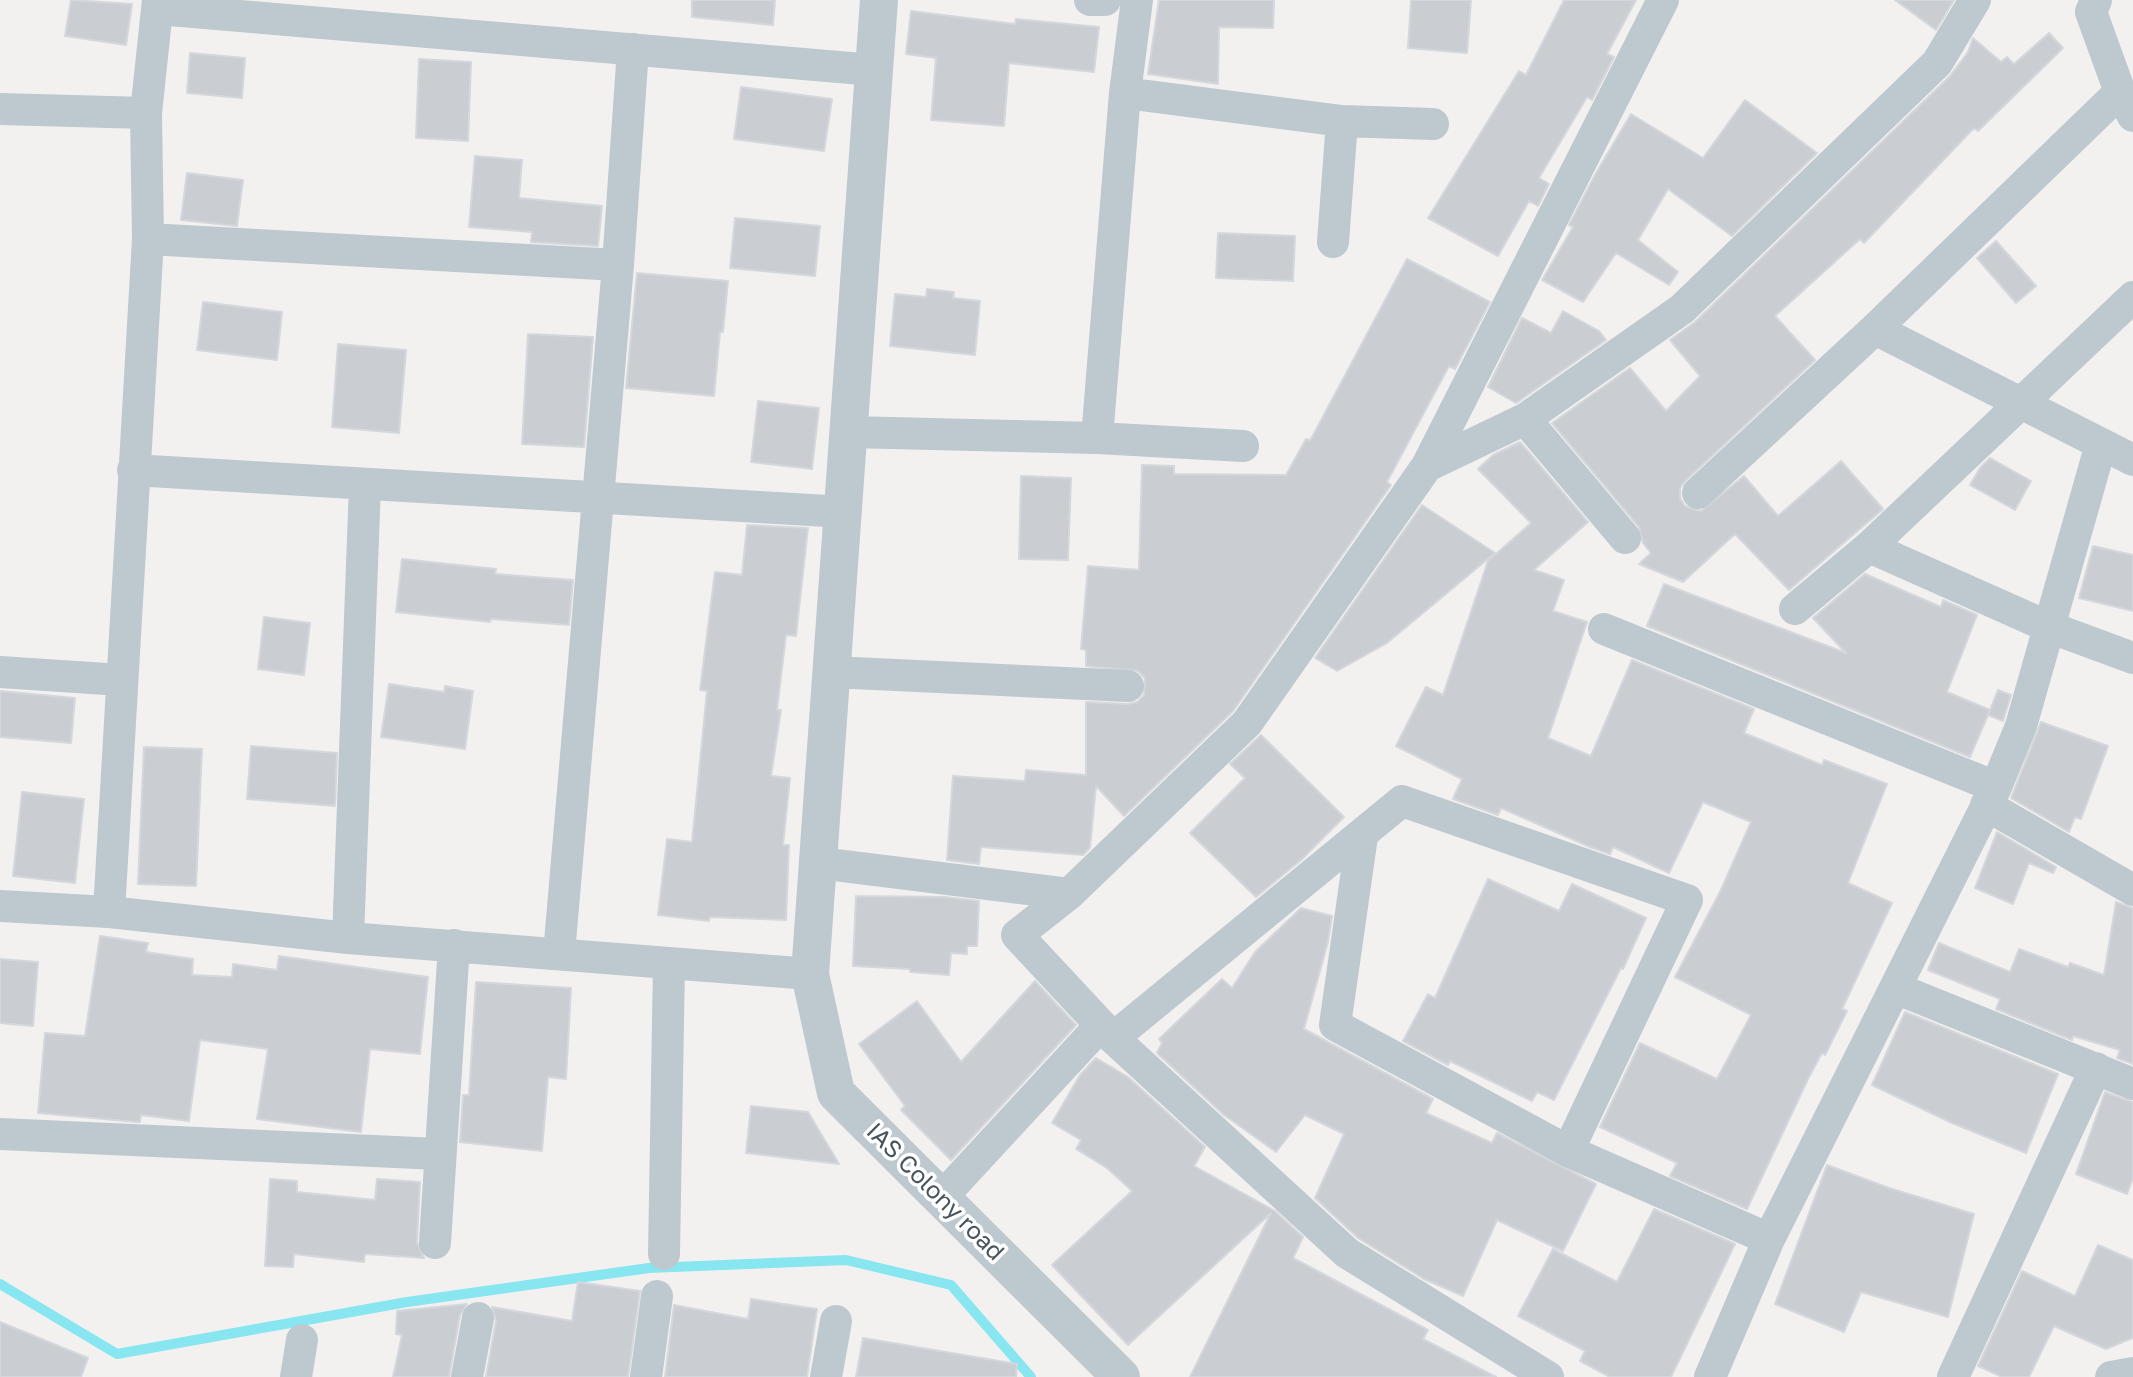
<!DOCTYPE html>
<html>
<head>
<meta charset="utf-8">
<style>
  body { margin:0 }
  canvas { display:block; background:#f3f0f0 }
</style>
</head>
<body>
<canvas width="2133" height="1377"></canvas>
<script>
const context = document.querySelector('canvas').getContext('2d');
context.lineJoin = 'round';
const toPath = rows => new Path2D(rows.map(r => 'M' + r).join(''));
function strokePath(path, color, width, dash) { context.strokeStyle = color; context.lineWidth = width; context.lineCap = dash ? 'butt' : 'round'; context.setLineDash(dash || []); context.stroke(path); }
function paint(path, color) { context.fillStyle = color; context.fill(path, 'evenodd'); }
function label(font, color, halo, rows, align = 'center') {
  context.font = font + ' "Golos Text",sans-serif'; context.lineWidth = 7; context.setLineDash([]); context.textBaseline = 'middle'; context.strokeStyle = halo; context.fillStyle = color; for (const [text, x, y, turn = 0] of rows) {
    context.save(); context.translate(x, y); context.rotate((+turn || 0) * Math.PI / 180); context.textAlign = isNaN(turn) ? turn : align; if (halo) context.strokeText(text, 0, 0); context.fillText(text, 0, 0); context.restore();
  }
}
strokePath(toPath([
  [0,1284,117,1354,407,1302,649,1268,846,1260,951,1285,1031,1377]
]), '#88e6f0', 10);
const building = toPath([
  [71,0,132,4,126,45,65,36,71,0],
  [692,0,775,0,773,25,692,17,692,0],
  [1159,0,1274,0,1273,28,1219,27,1218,84,1148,74,1159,0],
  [1411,0,1471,0,1467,53,1408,48,1411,0],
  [1564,0,1636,0,1607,54,1614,57,1592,100,1587,97,1539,178,1549,184,1538,206,1529,201,1498,256,1428,218,1519,71,1526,75,1564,0],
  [1895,0,1954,0,1936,30,1895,0],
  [911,11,1015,24,1016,19,1099,27,1094,72,1009,63,1004,126,931,120,936,58,906,54,911,11],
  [2049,33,2063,48,1978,131,1974,128,1864,243,1860,239,1775,316,1815,360,1686,480,1680,488,1680,498,1685,506,1701,511,1744,476,1778,516,1841,461,1883,509,1789,590,1735,534,1683,582,1639,564,1651,553,1643,543,1639,527,1552,423,1630,368,1666,411,1700,376,1670,340,1695,322,1950,76,1968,52,1973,38,2001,62,2007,57,2014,64,2049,33],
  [190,53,245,58,242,98,187,93,190,53],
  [419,59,471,62,468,141,416,138,419,59],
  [741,87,832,99,824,151,734,139,741,87],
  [1745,100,1817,153,1732,236,1668,189,1638,240,1678,272,1669,285,1616,253,1583,302,1542,280,1573,227,1569,225,1596,173,1631,114,1703,158,1745,100],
  [475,156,522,160,519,198,602,206,598,246,531,242,532,232,469,227,475,156],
  [187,173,243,180,237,226,181,220,187,173],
  [735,218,820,226,815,276,730,268,735,218],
  [1218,233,1295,236,1293,281,1216,278,1218,233],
  [1996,241,2036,286,2016,303,1977,258,1996,241],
  [1407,259,1490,302,1455,369,1449,366,1387,482,1391,485,1233,711,1124,816,1096,786,1090,848,1083,855,981,847,979,864,947,860,953,776,1025,781,1026,770,1086,775,1086,702,1128,704,1137,702,1144,695,1145,678,1138,671,1086,666,1086,650,1081,649,1088,566,1139,570,1142,465,1174,466,1174,474,1286,475,1306,439,1310,441,1407,259],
  [637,273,728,281,723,332,720,332,714,396,626,388,637,273],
  [927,289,954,292,953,298,980,301,975,355,890,346,895,294,926,297,927,289],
  [203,302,282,312,277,360,197,350,203,302],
  [1563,311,1599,331,1606,340,1516,403,1488,387,1522,318,1551,333,1563,311],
  [528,334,593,337,584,447,522,444,528,334],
  [338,344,406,350,399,433,332,427,338,344],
  [758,401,819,408,812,469,751,462,758,401],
  [1520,442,1588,522,1534,570,1564,580,1553,611,1587,622,1548,738,1591,756,1632,660,1754,709,1744,733,1822,765,1824,760,1887,784,1848,883,1892,903,1842,1009,1847,1011,1825,1055,1822,1053,1809,1077,1747,1209,1670,1176,1677,1163,1600,1127,1640,1043,1717,1079,1751,1015,1675,977,1720,892,1751,822,1703,802,1669,873,1613,847,1610,854,1590,847,1501,808,1498,815,1453,799,1462,779,1396,746,1426,687,1443,695,1488,561,1531,523,1478,469,1493,455,1520,442],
  [1990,458,2031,481,2015,510,1970,485,1980,468,1990,458],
  [1021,476,1071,478,1068,560,1019,559,1021,476],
  [1422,505,1495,553,1387,643,1337,671,1315,658,1422,505],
  [747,525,808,528,796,636,786,635,777,710,781,710,771,776,790,778,783,845,789,845,786,920,710,917,709,921,658,915,667,839,692,842,707,691,700,690,715,572,742,575,747,525],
  [2093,546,2133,555,2133,611,2079,598,2093,546],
  [402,559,496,569,495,574,573,580,569,625,491,619,490,622,396,612,402,559],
  [1865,574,1941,607,1943,600,1977,615,1947,692,1990,710,1970,757,1647,626,1664,584,1846,653,1813,618,1865,574],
  [264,617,310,623,304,675,258,669,264,617],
  [389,684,444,692,445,686,473,691,465,749,381,737,389,684],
  [1998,690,2011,695,2003,721,1988,715,1998,690],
  [0,691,75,698,71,743,0,737,0,691],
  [2041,722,2108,746,2081,819,2075,817,2069,832,2011,798,2041,722],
  [1261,735,1344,817,1301,860,1256,897,1190,833,1245,778,1230,764,1261,735],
  [251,746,337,753,335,806,247,799,251,746],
  [144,747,202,749,196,886,138,884,144,747],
  [22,792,84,799,75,883,13,876,22,792],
  [1997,832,2056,867,2053,873,2029,863,2013,904,1975,888,1997,832],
  [1488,879,1559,911,1572,884,1646,918,1623,969,1621,968,1554,1100,1537,1092,1532,1101,1450,1061,1448,1065,1403,1041,1428,994,1435,998,1488,879],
  [856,896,944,897,979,901,977,946,967,946,967,954,951,953,949,975,910,972,910,969,853,966,856,896],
  [2116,902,2133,908,2133,1064,2117,1058,2120,1050,2073,1036,2072,1040,1996,1009,2000,999,1928,970,1939,943,2010,972,2019,949,2068,967,2070,963,2104,975,2116,902],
  [1301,908,1332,916,1328,942,1304,1029,1433,1099,1426,1113,1492,1143,1497,1133,1596,1184,1563,1251,1497,1220,1463,1296,1424,1279,1358,1238,1315,1198,1344,1134,1305,1115,1276,1152,1224,1115,1157,1053,1162,1043,1159,1039,1222,979,1232,988,1255,952,1301,908],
  [100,936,148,943,146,952,193,959,192,975,232,977,233,964,277,970,279,956,428,977,420,1054,370,1049,361,1132,257,1119,268,1049,200,1040,189,1121,141,1115,140,1122,137,1122,38,1113,45,1033,85,1036,100,936],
  [0,959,38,962,33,1026,0,1023,0,959],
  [1035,981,1076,1025,951,1160,901,1110,905,1106,859,1044,917,1001,961,1062,1035,981],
  [476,982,571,988,566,1079,548,1077,542,1151,460,1142,463,1095,469,1095,476,982],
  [1905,1012,2058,1074,2026,1153,1952,1123,1872,1085,1905,1012],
  [1096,1058,1128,1077,1205,1147,1194,1166,1275,1211,1303,1237,1293,1258,1428,1330,1423,1339,1496,1377,1190,1377,1271,1213,1128,1345,1052,1265,1132,1191,1107,1168,1076,1149,1081,1140,1052,1123,1080,1075,1096,1058],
  [2105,1092,2133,1102,2133,1178,2127,1194,2076,1174,2105,1092],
  [751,1106,808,1112,839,1164,746,1153,751,1106],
  [1827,1165,1889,1188,1974,1214,1948,1317,1861,1292,1844,1332,1775,1304,1827,1165],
  [270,1179,297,1181,297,1192,375,1200,377,1179,420,1182,417,1242,424,1258,365,1254,364,1262,294,1254,293,1267,265,1266,270,1179],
  [1654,1209,1735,1244,1671,1377,1610,1377,1580,1361,1585,1351,1518,1316,1553,1249,1617,1282,1654,1209],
  [2098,1245,2133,1260,2133,1338,2106,1349,2054,1326,2029,1377,2002,1377,1978,1366,2022,1271,2075,1296,2098,1245],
  [578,1282,640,1291,628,1377,486,1377,496,1321,492,1307,572,1321,578,1282],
  [751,1299,817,1309,807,1377,665,1377,674,1305,748,1319,751,1299],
  [467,1304,460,1315,449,1377,393,1377,402,1335,396,1334,397,1311,467,1304],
  [0,1322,88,1358,81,1377,0,1377,0,1322],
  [863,1338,1017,1364,1016,1377,856,1377,863,1338]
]);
paint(building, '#caced3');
strokePath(building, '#d4d7dc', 2);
strokePath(toPath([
  [158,0,146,113,148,239,109,912,348,938,810,974],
  [1090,0,1105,0],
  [2096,0,2091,12,2120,92,2133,116],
  [158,9,874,70],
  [1125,93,1342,121,1433,124],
  [0,109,146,113],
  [148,239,618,265],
  [1333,242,1342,121],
  [1875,329,2133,460],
  [1525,419,1625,538],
  [849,432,1097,438,1243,446],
  [1097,438,1125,93,1137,0],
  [1427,466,1525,419,1682,309,1937,63,1975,0],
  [133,470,844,512],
  [1698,493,1875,329,2120,92],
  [1869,547,2049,627,2133,658],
  [1795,609,1869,547,2133,297],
  [1604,629,1996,787],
  [0,672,121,680],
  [832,672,1128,686],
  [1986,805,2133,890],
  [1362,836,1335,1025,1568,1151,1769,1239],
  [819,863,1069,894],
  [0,906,109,912],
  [348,938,365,485],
  [559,954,618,265,633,49],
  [1895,988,2133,1084],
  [1113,1038,1402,801,1687,900,1568,1151],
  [0,1134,439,1154],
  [941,1198,1101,1025],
  [435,1243,454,945],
  [664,1254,669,964],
  [296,1377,302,1340],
  [467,1377,478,1318],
  [646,1377,657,1296],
  [826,1377,836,1321],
  [1548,1377,1347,1253,1113,1038,1017,935,1069,894,1247,723,1427,466,1663,0],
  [1710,1377,1769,1239,1996,787,2021,726,2101,444],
  [1953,1377,2096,1068],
  [2111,1377,2133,1373]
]), '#bdc9cf', 32);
strokePath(toPath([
  [879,0,810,974,836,1093,1121,1377]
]), '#bdc9cf', 38);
label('24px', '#47565e', '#fff', [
  ["IAS Colony road",935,1192,45]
]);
</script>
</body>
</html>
